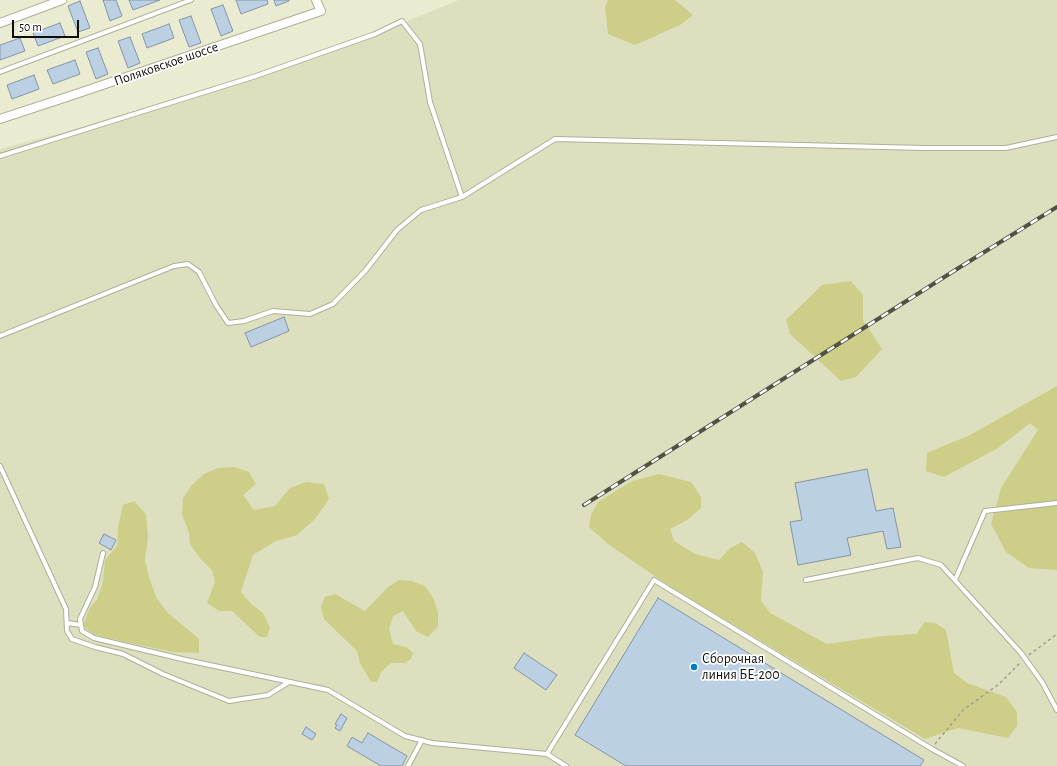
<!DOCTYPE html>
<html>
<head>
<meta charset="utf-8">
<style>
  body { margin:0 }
  #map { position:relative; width:1057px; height:766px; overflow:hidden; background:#eaebd1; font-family:"Alegreya Sans",sans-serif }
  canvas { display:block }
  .scale { position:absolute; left:12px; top:20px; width:67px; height:18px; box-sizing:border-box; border:2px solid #0f0f07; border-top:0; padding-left:5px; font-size:12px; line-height:14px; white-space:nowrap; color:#0f0f07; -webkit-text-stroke:3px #fff; paint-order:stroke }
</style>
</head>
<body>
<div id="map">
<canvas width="1057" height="766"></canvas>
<div class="scale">50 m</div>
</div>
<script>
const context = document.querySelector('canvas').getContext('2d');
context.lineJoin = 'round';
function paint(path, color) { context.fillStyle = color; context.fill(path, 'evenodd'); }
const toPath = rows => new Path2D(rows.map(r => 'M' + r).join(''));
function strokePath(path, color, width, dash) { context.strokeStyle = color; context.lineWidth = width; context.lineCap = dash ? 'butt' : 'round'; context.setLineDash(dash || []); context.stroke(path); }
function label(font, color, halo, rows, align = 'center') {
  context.font = font + ' "Alegreya Sans",sans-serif'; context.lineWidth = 3.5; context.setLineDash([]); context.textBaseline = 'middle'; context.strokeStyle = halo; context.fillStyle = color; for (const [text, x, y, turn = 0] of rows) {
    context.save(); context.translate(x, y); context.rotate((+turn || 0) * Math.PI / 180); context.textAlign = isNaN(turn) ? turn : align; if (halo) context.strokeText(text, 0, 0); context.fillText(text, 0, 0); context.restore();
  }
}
paint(toPath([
  [459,0,1057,0,1057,766,0,766,0,149,187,101,405,22]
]), '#dedfbe');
paint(toPath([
  [608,0,675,0,693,15,680,25,635,45,608,34,605,7],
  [851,281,863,295,863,320,882,349,856,377,841,381,790,334,786,320,822,285],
  [1057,386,1057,570,1029,568,1006,552,991,524,1001,488,1038,430,1030,423,998,448,944,477,926,471,927,453,970,435],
  [234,467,249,472,256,484,243,495,254,510,275,506,290,488,306,482,324,484,329,499,315,519,297,535,276,541,253,555,241,592,251,604,263,613,270,628,267,637,260,637,232,611,219,611,207,603,215,582,212,570,200,558,190,544,189,533,182,514,183,498,192,485,204,474,218,468],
  [659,474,691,482,701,497,701,508,687,520,670,529,674,541,695,554,719,560,730,548,742,542,755,553,763,572,761,601,770,613,827,644,884,636,916,634,925,622,935,623,946,630,954,673,967,683,1006,697,1017,712,1017,726,1008,738,958,728,925,739,674,589,608,544,589,527,591,515,598,502,632,481],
  [134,501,146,514,148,537,145,560,149,577,156,597,168,613,199,639,199,653,173,652,125,642,93,634,83,626,90,607,97,600,103,582,105,560,117,546,118,527,123,505],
  [399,580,412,581,425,586,433,598,438,612,438,626,428,637,416,631,403,611,393,616,389,629,393,644,406,647,413,653,411,659,405,663,391,663,381,672,377,682,371,682,360,663,357,651,324,619,321,606,325,597,335,594,365,611,388,587]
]), '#cdce88');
const building = toPath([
  [103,0,116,0,122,16,110,21,103,0],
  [129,0,160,0,133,10,129,0],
  [236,0,267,0,268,4,241,14,236,0],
  [274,0,289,0,289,1,276,6,274,0],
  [80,1,90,28,78,32,68,6,80,1],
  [223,5,233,31,221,36,211,9,223,5],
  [191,16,201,43,189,47,179,20,191,16],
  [60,23,65,36,38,46,33,33,60,23],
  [169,24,174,38,147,48,142,34,169,24],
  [130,37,140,63,128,68,118,41,130,37],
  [20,38,25,51,0,60,0,45,20,38],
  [98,48,108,74,96,79,86,52,98,48],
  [75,60,80,74,53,84,47,70,75,60],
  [34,75,39,89,12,99,7,85,34,75],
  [284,317,289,331,251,347,245,333,284,317],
  [867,469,876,511,893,508,901,547,887,549,883,531,847,538,851,555,798,565,790,522,802,520,795,483,867,469],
  [104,534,116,540,111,550,99,543,104,534],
  [658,598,924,760,920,766,626,766,575,735,658,598],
  [524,653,557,675,546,690,514,668,524,653],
  [341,714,347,718,340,731,335,728,337,725,335,724,341,714],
  [306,727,316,734,312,740,302,734,306,727],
  [368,733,407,756,402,766,381,766,347,746,352,737,362,743,368,733]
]);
paint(building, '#bbd0e2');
strokePath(building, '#8396a7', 1);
const lane = toPath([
  [0,72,191,0],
  [0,156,256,76,375,34,402,21,420,44,430,102,462,197],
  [0,336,174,266,188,264,199,272,216,305,228,323,244,321,273,311,310,314,333,304,366,270,397,230,421,210,462,197,555,139,924,148,1006,148,1057,137],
  [0,466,66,609,67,631,72,639,95,647,123,654,163,674,229,701,268,695,289,682],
  [103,553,95,587,80,619,82,631,94,638,186,660,328,690,405,736,432,743,547,754,566,766],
  [806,580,918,558,941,565,1021,653,1042,682,1057,710],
  [955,580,985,511,1057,503],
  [67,623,81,625],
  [547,754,654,580,932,749,963,766],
  [408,766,422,740]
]);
const street = toPath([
  [0,23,62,0],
  [0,119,70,96,321,11,316,0]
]);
strokePath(lane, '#afaf97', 6);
strokePath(street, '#afaf97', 10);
strokePath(toPath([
  [1029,655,1057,634],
  [935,744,963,710,999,684,1020,663]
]), '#9fa08c', 1.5, [3, 3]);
strokePath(lane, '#fff', 4);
strokePath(street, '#fff', 8);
const rail = toPath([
  [584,505,957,269,1057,207]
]);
strokePath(rail, '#515144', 4);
strokePath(rail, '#fff', 2.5, [8]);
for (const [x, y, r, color] of [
  [694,667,4,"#007cc5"]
]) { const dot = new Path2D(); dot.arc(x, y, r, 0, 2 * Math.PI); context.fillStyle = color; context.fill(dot); strokePath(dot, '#fff', 1.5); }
label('14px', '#0f0f07', '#fff', [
  ["Поляковское шоссе",166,64,-19]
]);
label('14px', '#0f0f07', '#fff', [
  ["Сборочная",702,659],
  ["линия БЕ-200",702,675]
], 'left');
</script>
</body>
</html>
